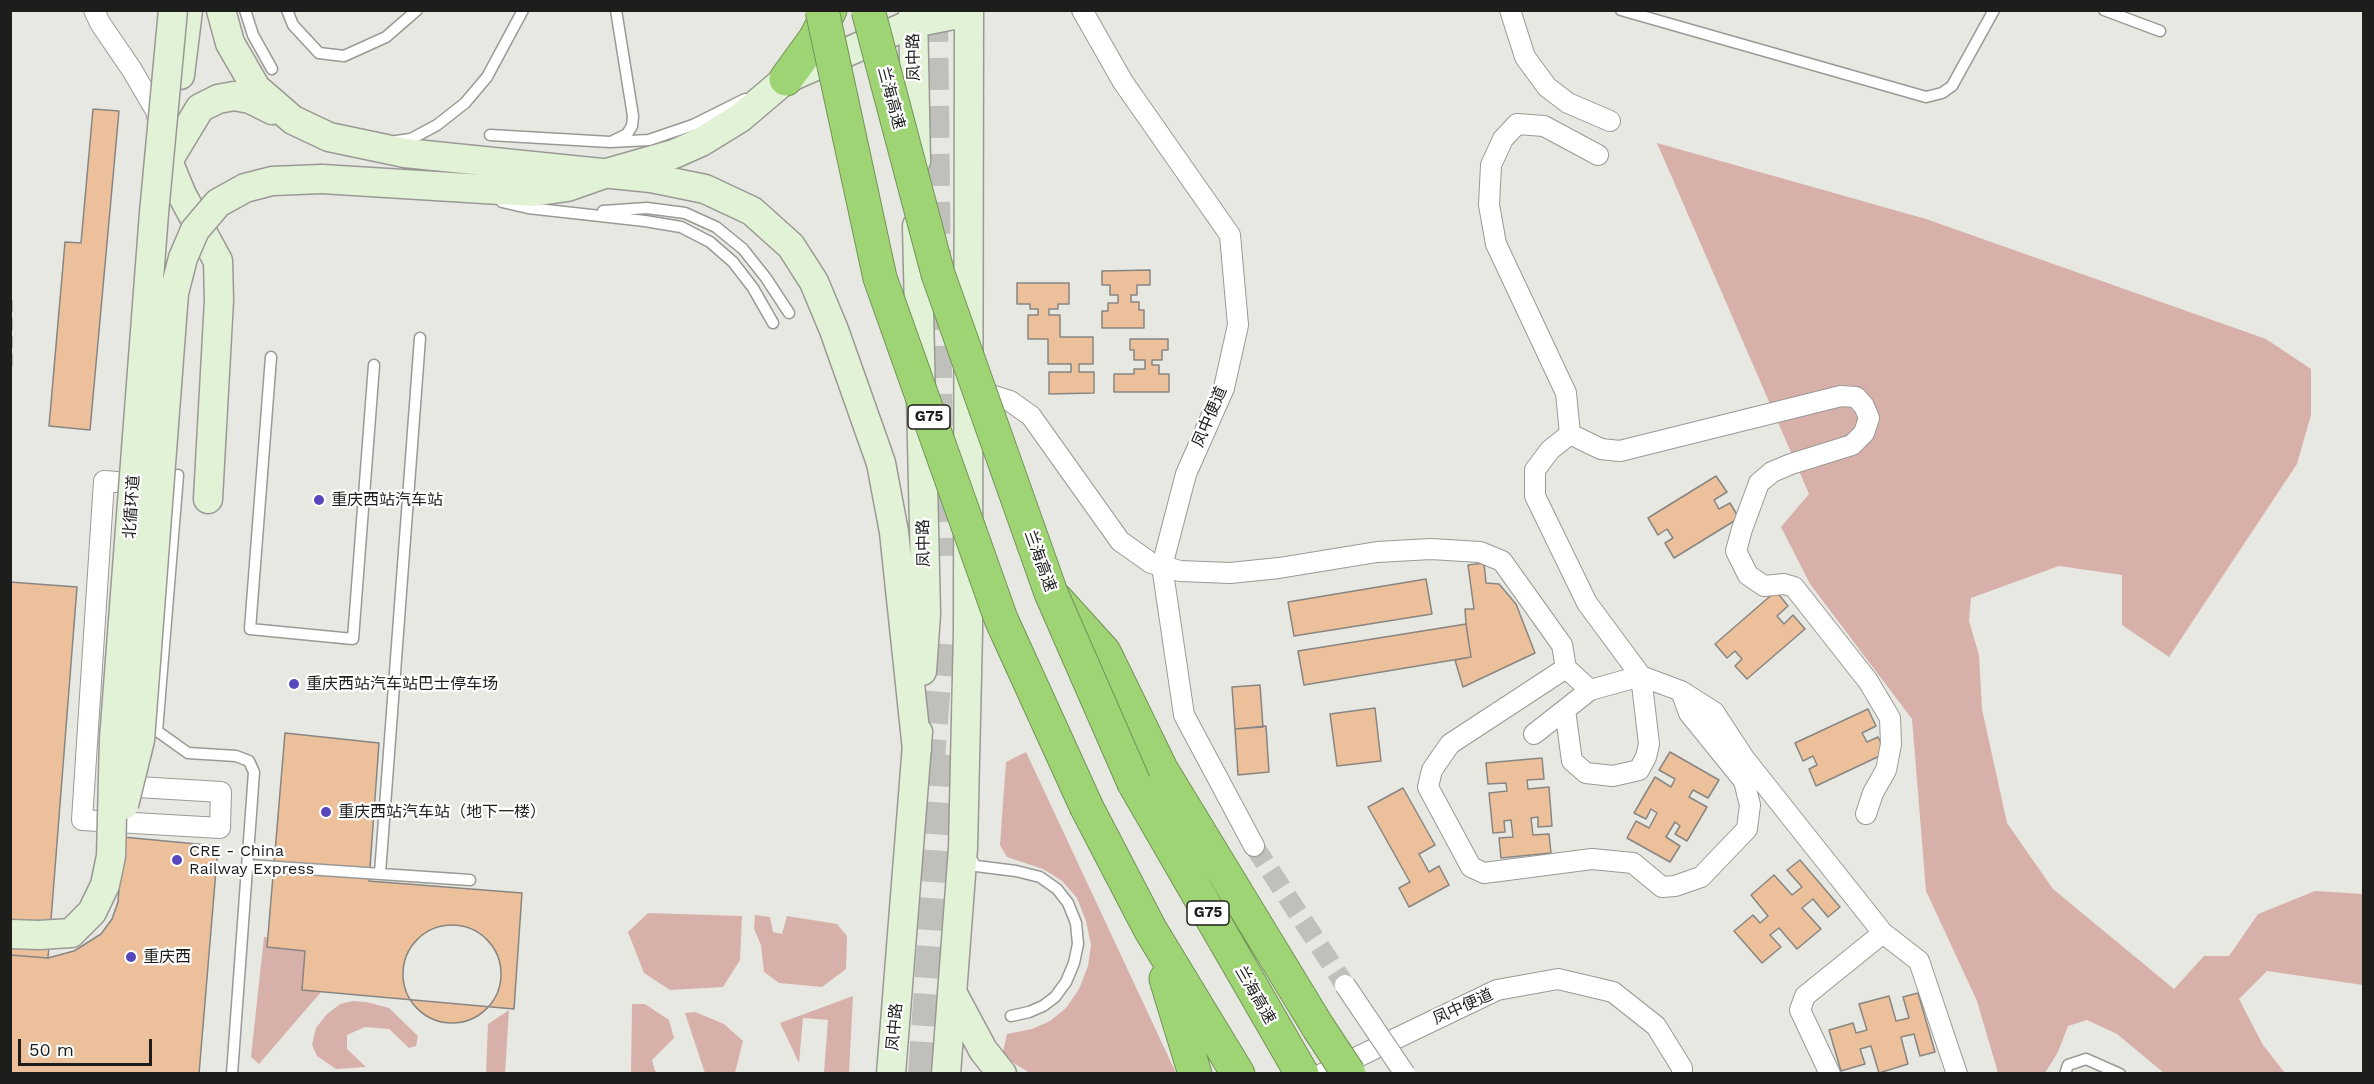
<!DOCTYPE html>
<html>
<head>
<meta charset="utf-8">
<style>
  body { margin:0 }
  #map { position:relative; width:2374px; height:1084px; overflow:hidden; background:#e8e8e3; font-family:"Work Sans",sans-serif }
  canvas { display:block }
  .frame { position:absolute; inset:0; border:12px solid #1d1d1b; pointer-events:none }
  .scale { position:absolute; left:18px; top:1039px; width:134px; height:27px; box-sizing:border-box; border:3px solid #1d1d1b; border-top:0; padding-left:8px; font-size:18px; line-height:21px; white-space:nowrap; color:#1d1d1b; -webkit-text-stroke:4px #fff; paint-order:stroke }
</style>
</head>
<body>
<div id="map">
<canvas width="2374" height="1084"></canvas>
<div class="frame"></div>
<div class="scale">50 m</div>
</div>
<script>
const context = document.querySelector('canvas').getContext('2d');
context.lineJoin = 'round';
function paint(path, color) { context.fillStyle = color; context.fill(path, 'evenodd'); }
const toPath = rows => new Path2D(rows.map(r => 'M' + r).join(''));
function strokePath(path, color, width, dash) { context.strokeStyle = color; context.lineWidth = width; context.lineCap = dash ? 'butt' : 'round'; context.setLineDash(dash || []); context.stroke(path); }
function label(font, color, halo, rows, align = 'center') {
  context.font = font + ' "Work Sans","Noto Sans SC",sans-serif'; context.lineWidth = 4.5; context.setLineDash([]); context.textBaseline = 'middle'; context.strokeStyle = halo; context.fillStyle = color; for (const [text, x, y, turn = 0] of rows) {
    context.save(); context.translate(x, y); context.rotate((+turn || 0) * Math.PI / 180); context.textAlign = isNaN(turn) ? turn : align; if (halo) context.strokeText(text, 0, 0); context.fillText(text, 0, 0); context.restore();
  }
}
paint(toPath([
  [1657,143,1926,219,2266,339,2311,369,2311,415,2297,464,2169,657,2122,625,2122,575,2059,566,1971,598,1969,621,1979,655,1982,709,2007,823,2053,889,2174,989,2204,956,2229,956,2258,914,2315,891,2363,894,2363,985,2267,971,2239,999,2263,1045,2285,1073,2164,1073,2117,1034,2087,1020,2068,1026,2058,1052,2045,1073,1998,1073,1977,1001,1926,891,1912,719,1810,584,1781,527,1809,494],
  [1026,752,1176,1073,1030,1073,1002,1056,1007,1034,1032,1029,1050,1021,1066,1008,1079,989,1088,966,1091,945,1086,921,1077,898,1062,881,1043,869,1007,857,1000,845,1006,762],
  [648,913,742,916,740,960,723,987,670,990,644,973,628,932],
  [755,915,770,917,773,932,782,934,787,916,837,924,847,936,846,969,822,987,779,983,764,972,761,945,754,929],
  [264,937,298,938,340,970,259,1064,251,1057],
  [853,996,849,1073,824,1073,828,1020,803,1018,799,1063,780,1023],
  [353,1001,366,1002,389,1008,418,1036,416,1046,409,1048,389,1029,365,1027,347,1035,347,1049,366,1067,336,1069,317,1056,312,1045,316,1028,326,1015,340,1004],
  [632,1004,645,1004,669,1020,674,1038,652,1060,655,1071,659,1073,631,1073],
  [509,1010,505,1073,486,1073,488,1024],
  [695,1012,724,1024,743,1041,735,1073,705,1073,685,1013]
]), '#d8b0aa');
const building = toPath([
  [93,109,119,111,90,430,49,426,65,242,81,243,93,109],
  [1150,270,1150,285,1137,285,1137,295,1131,295,1131,302,1139,302,1139,310,1144,310,1144,328,1102,328,1102,311,1108,311,1108,303,1118,303,1118,295,1110,295,1110,285,1102,285,1102,271,1150,270],
  [1017,283,1069,283,1069,304,1058,304,1058,309,1049,309,1049,315,1060,315,1060,337,1093,337,1093,364,1079,364,1079,372,1094,372,1094,393,1049,394,1049,372,1071,372,1071,364,1048,364,1048,339,1028,339,1028,315,1038,315,1038,309,1030,309,1030,304,1017,304,1017,283],
  [1130,339,1168,339,1168,350,1162,350,1162,360,1152,360,1152,365,1159,365,1159,374,1169,374,1169,392,1114,392,1114,374,1134,374,1134,369,1145,369,1145,360,1134,360,1134,350,1130,350,1130,339],
  [1716,476,1727,492,1714,500,1719,509,1730,503,1739,518,1674,558,1665,543,1673,538,1667,529,1658,535,1648,518,1716,476],
  [1484,563,1486,583,1499,584,1516,604,1535,653,1463,687,1455,660,1471,657,1466,624,1465,609,1474,609,1468,565,1484,563],
  [1426,579,1432,614,1294,636,1288,602,1426,579],
  [10,582,77,587,48,958,10,955,10,582],
  [1776,591,1788,606,1777,616,1784,624,1793,615,1805,629,1747,679,1735,666,1742,659,1735,651,1727,658,1715,644,1776,591],
  [1466,624,1471,657,1304,685,1298,651,1466,624],
  [1260,685,1263,727,1235,729,1232,687,1260,685],
  [1375,708,1381,761,1337,766,1330,714,1375,708],
  [1868,709,1876,726,1862,733,1867,742,1878,737,1886,753,1816,786,1809,769,1817,765,1813,756,1803,761,1795,743,1868,709],
  [1266,726,1269,772,1238,775,1235,729,1266,726],
  [285,733,379,743,369,881,522,893,514,1009,302,990,305,951,267,947,285,733],
  [1670,752,1719,780,1708,798,1693,790,1689,797,1707,807,1687,841,1675,834,1680,826,1675,822,1666,837,1680,846,1670,862,1627,838,1636,821,1649,828,1657,813,1651,809,1646,819,1634,813,1655,777,1671,787,1675,779,1659,770,1670,752],
  [1542,758,1544,779,1527,780,1528,789,1549,787,1552,826,1538,827,1538,817,1531,818,1533,835,1549,834,1551,853,1501,858,1499,838,1513,837,1511,820,1504,821,1505,832,1493,833,1489,793,1507,791,1506,783,1488,784,1486,763,1542,758],
  [1403,788,1435,845,1419,854,1429,872,1439,866,1449,885,1409,907,1399,888,1410,882,1368,807,1403,788],
  [123,837,218,846,199,1074,10,1074,10,955,48,958,74,951,101,934,112,919,118,902,123,837],
  [1800,860,1840,907,1828,917,1813,899,1802,908,1821,929,1797,949,1779,928,1770,935,1781,947,1762,963,1734,931,1753,915,1760,923,1768,916,1751,895,1774,875,1792,895,1802,887,1787,870,1800,860],
  '403 974a49 49 0 1 1 98 0a49 49 0 1 1-98 0Z',
  [1918,993,1935,1052,1920,1056,1914,1034,1901,1037,1908,1064,1879,1073,1871,1046,1860,1049,1865,1064,1841,1071,1829,1030,1853,1023,1856,1033,1867,1030,1859,1004,1889,996,1896,1021,1909,1018,1903,997,1918,993]
]);
paint(building, '#ebc09b');
strokePath(building, '#888582', 1.5);
strokePath(toPath([
  [1254,846,1345,985]
]), '#bfbfbb', 20, [20, 10]);
strokePath(toPath([
  [932,10,938,556],
  [928,771,939,632],
  [924,1074,947,742]
]), '#bfbfbb', 32, [32, 16]);
const lane = toPath([
  [245,10,253,35,272,69],
  [287,10,293,25,319,53,344,56,386,37,417,10],
  [1621,10,1926,97,1942,93,1952,86,1994,10],
  [2104,10,2160,31],
  [490,135,610,142,649,140,693,125,745,99],
  [396,141,411,139,437,125,465,103,487,77,523,10],
  [613,141,627,134,632,126,633,116,616,10],
  [502,202,528,208,645,221,681,227,710,242,733,262,753,288,773,323],
  [603,211,647,208,685,213,716,227,743,249,766,278,789,313],
  [271,357,250,629,353,639,374,365],
  [178,475,157,731,188,753,236,756,249,761,254,772,232,1074],
  [968,855,976,866,1016,871,1040,877,1057,889,1068,903,1076,923,1078,944,1074,963,1066,982,1055,997,1043,1006,1029,1012,1011,1016],
  [248,865,470,880],
  [380,873,420,338],
  [2065,1074,2068,1065,2086,1059,2120,1074]
]);
const street = toPath([
  [94,10,100,23,132,70,156,111,159,125],
  [1082,10,1123,82,1230,235,1238,325,1224,388,1186,474,1162,566,1184,715,1254,846],
  [1510,10,1525,57,1547,87,1568,103,1610,121],
  [975,390,1010,401,1031,416,1120,541,1151,563,1180,571,1230,573,1279,568,1377,552,1431,549,1480,552,1502,561,1562,645,1566,668,1590,690],
  [1570,434,1601,449,1620,451,1841,396,1856,397,1864,406,1869,418,1864,433,1852,445,1791,464,1772,472,1759,483,1742,529,1736,551,1748,575,1764,586,1784,584,1794,587,1868,681,1890,718,1891,744,1886,770,1873,793,1866,814],
  [1570,434,1566,393,1496,244,1489,205,1491,165,1503,139,1517,124,1544,126,1598,155],
  [1566,668,1450,744,1432,770,1428,787,1471,867,1484,873,1592,859,1633,863,1662,887,1675,886,1701,877,1747,829,1750,805,1744,781,1689,713,1681,691],
  [1565,710,1572,761,1586,773,1613,776,1639,770,1646,757,1649,744,1641,676,1587,603,1535,496,1535,470,1550,450,1570,434],
  [1534,734,1590,690,1641,676,1681,691,1714,712,1744,758,1883,933,1919,961,1957,1074],
  [121,781,121,786,221,792,220,828,82,820,104,481,143,484],
  [1322,1074,1497,990,1558,979,1613,992,1656,1026,1682,1068,1682,1074],
  [1830,1074,1800,1010,1805,996,1883,933]
]);
const secondary = toPath([
  [221,10,230,43,256,88,293,120,329,137,405,153,651,178,705,189,752,211,791,246,814,282,834,330,881,463,894,532,917,750],
  [913,10,916,161],
  [180,75,188,10],
  [173,133,168,161,182,195,218,261,219,300,208,499],
  [171,156,200,108,218,99,234,96,250,99,272,110],
  [322,179,532,192,567,187,607,173,674,154,701,142,740,118,786,79,913,23,969,12],
  [917,226,926,614,922,671],
  [952,992,983,1050,1002,1074],
  [891,1074,918,732],
  [946,1074,963,848,968,631,969,10]
]);
const highway = toPath([
  [786,79,815,39,830,10],
  [1057,600,1104,652,1161,769,1318,1027],
  [1134,783,1302,1074],
  [1087,808,1150,929,1238,1074],
  [1166,979,1195,1074]
]);
strokePath(lane, '#9a9995', 13);
strokePath(street, '#9a9995', 22);
strokePath(secondary, '#9a9995', 31);
strokePath(highway, '#729456', 35);
strokePath(lane, '#fff', 10);
strokePath(street, '#fff', 20);
strokePath(secondary, '#e2f2d6', 28);
strokePath(highway, '#9fd475', 33);
strokePath(toPath([
  [10,300,10,372]
]), '#353533', 4.5, [12, 6]);
const streetBridge = toPath([
  [1345,985,1405,1074]
]);
const secondaryBridge = toPath([
  [124,805,140,740,174,293,183,258,195,230,218,203,245,188,272,181,322,179],
  [10,934,39,935,71,933,92,912,105,885,111,856,114,739,154,213,173,10]
]);
const highwayBridge = toPath([
  [822,10,880,278,1001,619,1087,808],
  [868,10,938,274,1051,593,1134,783],
  [1318,1027,1349,1074]
]);
strokePath(streetBridge, '#9a9995', 22, []);
strokePath(secondaryBridge, '#9a9995', 31, []);
strokePath(highwayBridge, '#729456', 35, []);
strokePath(streetBridge, '#fff', 20);
strokePath(secondaryBridge, '#e2f2d6', 28);
strokePath(highwayBridge, '#9fd475', 33);
for (const [x, y, r, color] of [
  [319,500,6,"#5747bf"],
  [294,684,6,"#5747bf"],
  [326,812,6,"#5747bf"],
  [177,860,6,"#5747bf"],
  [131,957,6,"#5747bf"]
]) { const dot = new Path2D(); dot.arc(x, y, r, 0, 2 * Math.PI); context.fillStyle = color; context.fill(dot); strokePath(dot, '#fff', 2); }
for (const [x, y, w] of [
  [929,417,42],
  [1208,913,42]
]) { const box = new Path2D(); box.roundRect(x - w / 2, y - 12, w, 24, 4.5); context.fillStyle = '#fff'; context.fill(box); strokePath(box, '#1d1d1b', 1.5); }
label('bold 15px', '#1d1d1b', null, [
  ["G75",929,417],
  ["G75",1208,913]
]);
label('16px', '#1d1d1b', '#fff', [
  ["凤中路",914,57,-91],
  ["兰海高速",891,98,75],
  ["凤中便道",1210,417,-67],
  ["北循环道",132,507,-86],
  ["凤中路",924,543,-91],
  ["兰海高速",1040,561,70],
  ["兰海高速",1255,995,60],
  ["凤中便道",1463,1007,-24],
  ["凤中路",895,1027,-85]
]);
label('16px', '#1d1d1b', '#fff', [
  ["重庆西站汽车站",331,500],
  ["重庆西站汽车站巴士停车场",306,684],
  ["重庆西站汽车站（地下一楼）",338,812],
  ["CRE - China",189,851],
  ["Railway Express",189,869],
  ["重庆西",143,957]
], 'left');
</script>
</body>
</html>
